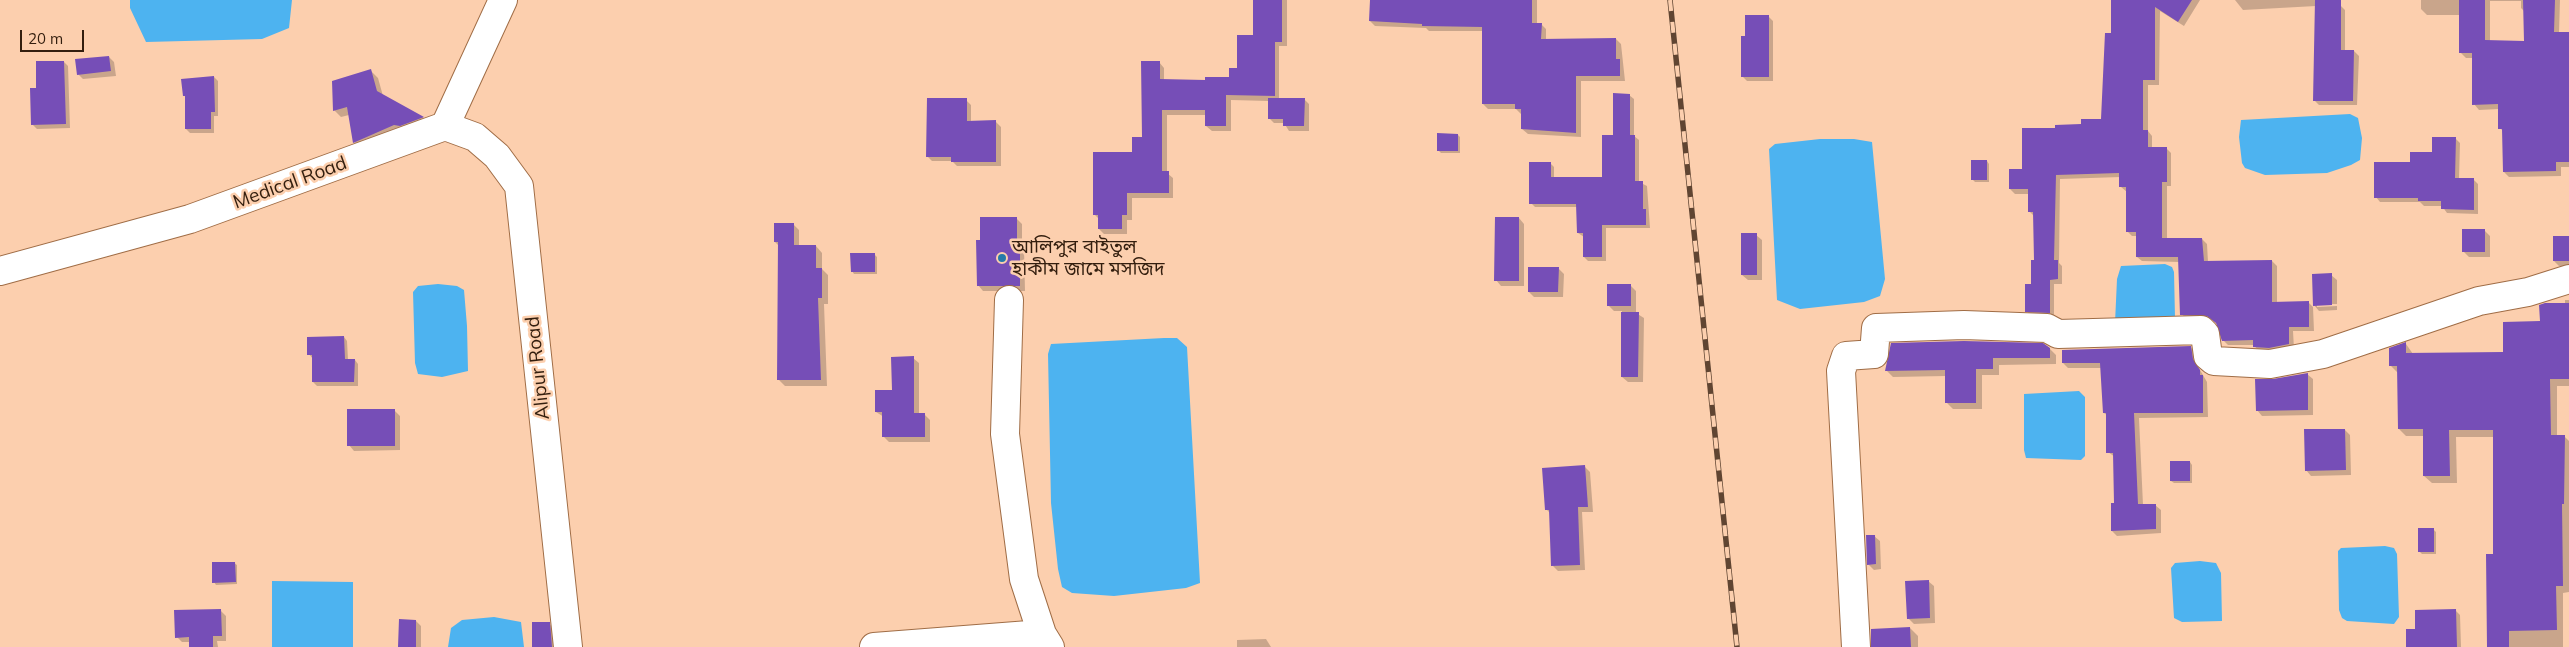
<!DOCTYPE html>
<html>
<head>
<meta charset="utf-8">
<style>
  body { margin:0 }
  #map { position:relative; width:2569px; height:647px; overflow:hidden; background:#fccfae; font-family:Mulish,sans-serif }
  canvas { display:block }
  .scale { position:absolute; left:20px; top:30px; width:64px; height:22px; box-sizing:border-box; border:2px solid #331e0e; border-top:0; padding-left:6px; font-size:15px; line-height:18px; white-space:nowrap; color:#331e0e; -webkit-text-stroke:4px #fccfae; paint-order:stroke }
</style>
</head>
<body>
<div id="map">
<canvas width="2569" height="647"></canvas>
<div class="scale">20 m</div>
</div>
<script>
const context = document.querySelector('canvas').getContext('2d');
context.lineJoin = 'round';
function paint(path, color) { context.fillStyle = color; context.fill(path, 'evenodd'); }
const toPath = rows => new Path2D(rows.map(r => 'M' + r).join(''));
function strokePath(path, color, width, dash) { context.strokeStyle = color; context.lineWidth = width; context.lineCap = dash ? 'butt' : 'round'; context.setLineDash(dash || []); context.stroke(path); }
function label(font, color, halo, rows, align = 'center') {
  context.font = font + ' Mulish,"Noto Sans Bengali",sans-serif'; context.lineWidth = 5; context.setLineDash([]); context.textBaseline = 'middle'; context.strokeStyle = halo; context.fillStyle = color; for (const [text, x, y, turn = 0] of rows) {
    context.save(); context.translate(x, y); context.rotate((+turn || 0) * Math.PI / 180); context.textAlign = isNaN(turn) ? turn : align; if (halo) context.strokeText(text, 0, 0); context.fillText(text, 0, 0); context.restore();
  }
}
paint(toPath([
  [130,0,292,0,289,28,262,39,146,42,130,8],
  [2350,114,2358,118,2362,138,2360,160,2351,165,2327,173,2265,175,2245,168,2242,163,2239,137,2241,120],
  [1820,139,1854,139,1872,142,1885,279,1880,296,1864,302,1800,309,1777,300,1769,149,1775,144],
  [2165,264,2172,267,2174,272,2175,318,2115,323,2117,279,2121,266],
  [438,284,457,286,464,290,467,326,468,371,442,377,418,374,415,363,413,292,418,286],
  [1164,338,1177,338,1187,347,1200,583,1186,588,1114,596,1072,593,1062,587,1058,569,1051,503,1048,354,1051,344],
  [2079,391,2085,397,2085,456,2081,460,2026,458,2024,450,2024,394],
  [2385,546,2394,548,2397,554,2399,617,2394,624,2347,621,2342,618,2339,610,2338,551,2341,548],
  [2200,561,2216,563,2221,573,2222,621,2182,622,2174,618,2171,568,2175,563],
  [272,581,353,582,353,647,272,647],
  [494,617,521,622,524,647,448,647,451,628,462,620]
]), '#4db3f0');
paint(toPath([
  [1255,0,1287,0,1287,46,1279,46,1279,99,1304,99,1309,104,1309,131,1289,131,1284,123,1274,123,1269,118,1269,101,1231,100,1231,131,1212,131,1206,126,1206,115,1167,115,1167,173,1173,178,1173,198,1132,198,1132,220,1127,220,1127,234,1104,234,1099,229,1099,219,1094,214,1143,138,1159,62,1164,68,1164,81,1207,82,1230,78,1238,69,1255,36],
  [1371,0,1537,0,1537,24,1541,24,1546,29,1546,40,1616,39,1621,44,1625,81,1581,81,1581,137,1528,134,1522,129,1521,114,1516,109,1488,109,1483,104,1483,31,1429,31,1426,28,1375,26,1370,21],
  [2112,0,2200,0,2184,26,2160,11,2159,85,2148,85,2148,131,2152,136,2152,148,2167,149,2171,153,2171,186,2167,186,2167,239,2202,239,2207,244,2208,262,2272,261,2277,266,2277,303,2308,302,2313,307,2314,331,2293,331,2294,349,2259,352,2254,345,2228,345,2223,340,2218,324,2213,320,2186,319,2182,314,2179,262,2142,261,2137,257,2137,236,2132,236,2127,231,2127,192,2121,187,2121,177,2060,179,2059,263,2062,266,2062,284,2054,284,2054,317,2031,316,2027,311,2035,261,2034,216,2029,211,2029,194,2015,194,2010,189,2056,130,2103,121,2112,34],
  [2235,0,2315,0,2340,5,2345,10,2345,51,2354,51,2359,56,2357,105,2319,105,2314,100,2316,6,2243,10],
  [2421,0,2560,0,2559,33,2569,34,2569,167,2561,167,2561,176,2509,177,2504,172,2504,132,2500,128,2499,109,2479,110,2474,104,2473,58,2466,58,2460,52,2460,15,2427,15,2421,9],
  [2490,1,2521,1,2521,8,2525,12,2525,42,2490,41],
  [1768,16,1773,21,1773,81,1747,81,1743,77],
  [109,57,114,62,116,76,83,79,78,74],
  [64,62,68,66,70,128,37,129,32,124],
  [371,71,378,78,383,96,424,118,430,124,361,150,354,142,349,115,341,117,334,110],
  [214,77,218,81,218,116,214,116,214,133,190,133,186,129,186,98,184,95],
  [1629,95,1634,99,1634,136,1639,140,1639,182,1647,186,1650,228,1606,228,1606,261,1588,261,1584,257,1584,237,1578,233,1578,207,1535,207,1531,203,1550,163,1554,167,1554,179,1604,179,1614,136],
  [966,100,971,105,971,122,996,122,1001,127,1001,166,957,166,952,161,932,161,927,156],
  [1458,135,1460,137,1460,153,1441,153,1439,151],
  [2455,138,2460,143,2459,179,2473,179,2478,184,2478,214,2447,213,2442,206,2424,206,2420,202,2380,202,2376,197,2411,163,2433,153],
  [1987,161,1989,164,1989,182,1975,182,1973,180],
  [1016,218,1022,224,1022,244,1024,247,1025,291,983,291,978,285],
  [1519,218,1524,224,1524,286,1501,286,1496,280],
  [793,224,799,230,799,247,816,246,822,253,822,269,828,275,828,304,824,304,827,386,785,386,779,380,779,246,775,242],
  [2485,231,2490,236,2490,257,2469,257,2463,251],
  [1756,235,1762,240,1762,280,1748,280,1742,275],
  [2569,237,2569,266,2559,266,2554,261],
  [874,254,877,257,877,274,854,274,852,271],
  [1558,268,1564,274,1563,297,1534,297,1529,292],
  [2331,275,2337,280,2337,304,2317,304,2317,307,2337,306,2337,310,2319,311,2314,305],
  [1631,286,1636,291,1636,313,1644,318,1643,382,1628,382,1622,377,1622,311,1614,311,1608,305],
  [2565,300,2569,300,2569,386,2557,386,2557,436,2564,436,2569,441,2569,592,2563,593,2563,647,2489,647,2495,555,2494,437,2456,437,2457,483,2432,483,2424,476,2424,436,2406,436,2399,429,2398,373,2391,366,2406,344,2413,354,2505,353,2565,304],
  [344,337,347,341,348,360,355,360,358,364,358,386,317,386,313,382,313,359,309,354],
  [2190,347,2196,352,2197,365,2207,382,2208,417,2139,418,2143,505,2155,505,2161,510,2161,533,2117,536,2112,531,2115,504,2115,457,2108,452,2108,416,2104,413,2102,368,2068,368,2063,363],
  [2050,349,2056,355,2056,364,1999,365,1999,375,1982,375,1982,409,1953,409,1947,403,1946,376,1893,377,1886,370,1891,356],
  [913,358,919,363,919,414,924,414,930,420,930,442,889,442,884,437,884,417,876,412,893,392],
  [2307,374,2313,379,2313,415,2262,416,2257,410,2273,381],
  [394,410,400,416,400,450,354,451,349,445],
  [2345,430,2350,435,2351,475,2311,476,2306,470],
  [2190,462,2192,465,2192,483,2174,483,2171,481],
  [1585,467,1590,472,1593,512,1582,512,1585,570,1558,571,1553,566,1550,513,1546,509],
  [2433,529,2436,532,2436,554,2422,554,2419,551],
  [1874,536,1880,541,1881,569,1874,570,1868,564],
  [234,563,237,565,237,584,216,585,214,582],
  [1928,581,1934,586,1935,623,1914,624,1908,618],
  [220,610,226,616,226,641,217,641,218,647,190,647,190,642,182,642,177,637],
  [2456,611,2460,615,2461,647,2408,647,2416,630],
  [416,621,421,626,421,647,400,647],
  [549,624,555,629,557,647,534,647],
  [1910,628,1918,636,1918,647,1873,647],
  [1266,639,1271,647,1237,647,1237,640]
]), '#0003');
paint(toPath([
  [1253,0,1282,0,1282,42,1275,42,1275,96,1226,95,1226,126,1205,126,1205,110,1162,110,1162,171,1169,171,1169,193,1127,193,1127,215,1122,215,1122,229,1098,229,1098,215,1093,215,1093,152,1132,152,1132,137,1142,137,1141,61,1160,61,1160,79,1205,80,1205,77,1229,77,1229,68,1237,68,1237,35,1253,35],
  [1370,0,1532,0,1532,23,1542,23,1541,39,1616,38,1616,59,1620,59,1620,76,1576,76,1576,133,1521,129,1521,109,1515,109,1515,104,1482,104,1482,27,1422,26,1422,24,1369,21],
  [2111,0,2192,0,2178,22,2155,7,2155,80,2143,80,2143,130,2148,130,2148,147,2167,147,2167,182,2162,182,2162,238,2202,238,2204,261,2272,260,2272,302,2309,301,2309,327,2289,327,2289,344,2269,348,2253,347,2253,340,2222,341,2216,323,2207,316,2180,315,2178,257,2136,257,2136,232,2126,232,2126,187,2119,187,2119,173,2056,175,2054,260,2058,260,2058,279,2050,280,2050,313,2025,312,2025,284,2031,284,2031,260,2034,260,2033,212,2028,212,2028,189,2009,189,2009,169,2022,169,2022,128,2055,128,2055,125,2081,124,2081,119,2101,119,2105,33,2111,33],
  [2315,0,2341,0,2341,50,2354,50,2353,101,2313,101],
  [2459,0,2485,0,2485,40,2524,41,2523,0,2555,0,2554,32,2569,32,2569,162,2556,162,2556,171,2503,172,2502,129,2498,129,2498,104,2472,105,2472,53,2459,53],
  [1745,15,1769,15,1769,77,1741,77,1741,36,1745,36],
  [109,56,111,71,77,75,75,59],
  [36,61,64,61,66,124,31,125,30,88,36,88],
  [371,69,377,91,424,117,400,126,394,125,353,143,347,107,333,111,332,81],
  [214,76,215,112,211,112,211,129,185,129,185,96,183,96,181,79],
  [1613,93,1630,94,1630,135,1635,135,1635,181,1643,181,1643,209,1646,209,1646,225,1602,225,1602,257,1583,257,1583,233,1577,233,1576,204,1529,204,1529,162,1551,162,1551,177,1602,177,1602,135,1613,135],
  [927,98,967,98,967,121,996,120,996,162,951,162,951,157,926,157],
  [1268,98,1305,98,1304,126,1283,126,1283,119,1268,119],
  [1437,133,1458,134,1458,151,1437,151],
  [2432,137,2456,137,2455,178,2474,178,2474,210,2441,209,2441,201,2418,201,2418,198,2374,198,2374,162,2410,162,2410,152,2432,152],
  [1971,160,1987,160,1987,180,1971,180],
  [980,217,1017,217,1017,240,1020,240,1020,286,977,286,976,240,980,240],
  [1495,217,1519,217,1519,281,1494,281],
  [774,223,794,223,794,245,816,245,816,268,822,268,822,298,818,298,821,380,777,380,778,242,774,242],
  [2462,229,2485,229,2485,252,2462,252],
  [1741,233,1757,233,1757,275,1741,275],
  [2553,236,2569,236,2569,261,2553,261],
  [850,253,875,253,875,272,851,272],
  [1528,267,1559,267,1558,292,1528,292],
  [2332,273,2332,305,2313,306,2312,274],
  [1607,284,1631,284,1631,306,1607,306],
  [2545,303,2569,303,2569,379,2550,379,2551,435,2565,435,2564,504,2562,504,2563,586,2556,586,2557,630,2509,631,2509,647,2487,647,2486,554,2493,554,2493,430,2449,430,2450,476,2423,476,2423,429,2398,429,2397,366,2389,366,2389,348,2406,342,2406,353,2503,352,2503,322,2540,321,2539,305],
  [1621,312,1639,312,1638,377,1621,377],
  [344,336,345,359,355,359,354,382,312,382,312,355,307,355,307,337],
  [1964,341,2043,343,2050,348,2050,358,1993,358,1993,369,1976,369,1976,403,1945,403,1945,370,1885,371,1891,343],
  [2191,346,2193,359,2200,370,2200,375,2203,375,2203,413,2134,413,2138,504,2156,504,2156,529,2111,531,2111,503,2114,503,2113,453,2106,453,2106,413,2103,413,2100,363,2062,363,2062,350],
  [914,356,914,413,925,413,925,437,882,437,882,412,875,412,875,390,892,390,891,357],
  [2308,373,2308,410,2256,411,2255,379,2273,379],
  [347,409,395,409,395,446,347,446],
  [2304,429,2345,429,2346,470,2305,471],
  [2170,461,2190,461,2190,481,2170,481],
  [1585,465,1588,507,1578,507,1580,565,1551,566,1549,510,1545,510,1542,468],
  [2418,528,2434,528,2434,552,2418,552],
  [1866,535,1875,535,1876,564,1867,565],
  [212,562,235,562,236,582,212,583],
  [1929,580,1930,618,1907,619,1905,581],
  [221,609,222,636,213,636,213,647,189,647,189,637,175,638,174,610],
  [2456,609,2457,647,2406,647,2406,629,2415,629,2415,610],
  [399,619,416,620,416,647,398,647],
  [532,622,550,622,552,647,532,647],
  [1910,627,1911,647,1871,647,1871,629]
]), '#764eb7');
const minor = toPath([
  [445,126,475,137,497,156,519,186,568,647],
  [0,271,190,219,445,126,503,0],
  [1009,300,1005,434,1024,579,1042,634],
  [874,647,1042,634,1050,647],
  [1856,647,1841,371,1846,356,1874,354,1876,328,1964,325,2047,328,2058,334,2201,330,2205,334,2208,356,2214,361,2270,364,2323,354,2479,301,2528,292,2569,279]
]);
strokePath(minor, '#a06d46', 30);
strokePath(minor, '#fff', 28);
const rail = toPath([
  [1670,0,1737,647]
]);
strokePath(rail, '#604532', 5.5);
strokePath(rail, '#fccfae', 4, [11]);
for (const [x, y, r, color] of [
  [1002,258,5,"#257aaa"]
]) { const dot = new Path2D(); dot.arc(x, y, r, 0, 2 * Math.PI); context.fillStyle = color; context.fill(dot); strokePath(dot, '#fccfae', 2); }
label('19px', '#331e0e', '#fccfae', [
  ["Medical Road",290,183,-20],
  ["Alipur Road",538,368,-96]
]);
label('19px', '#331e0e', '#fccfae', [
  ["আলিপুর বাইতুল",1012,247],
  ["হাকীম জামে মসজিদ",1012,269]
], 'left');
</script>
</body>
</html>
